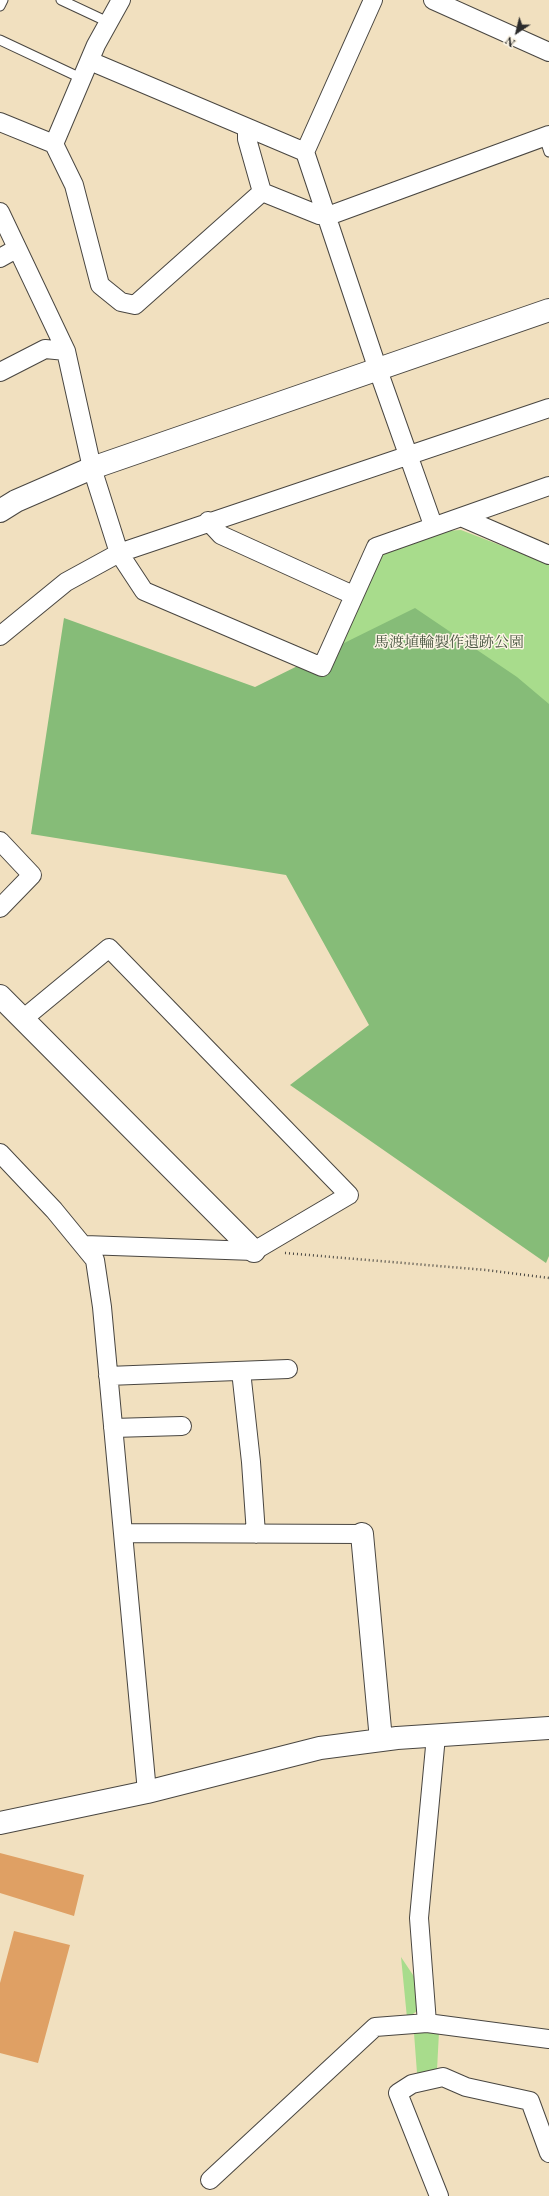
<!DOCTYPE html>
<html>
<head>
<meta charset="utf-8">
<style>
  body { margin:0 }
  #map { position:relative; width:549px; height:2196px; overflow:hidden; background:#f1e0bf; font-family:"EB Garamond",serif }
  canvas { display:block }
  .north { position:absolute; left:497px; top:12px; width:40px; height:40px; -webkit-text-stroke:3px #fcf5e5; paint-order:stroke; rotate:215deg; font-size:11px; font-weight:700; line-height:16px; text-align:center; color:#2b2b2b }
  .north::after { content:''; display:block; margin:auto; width:14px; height:18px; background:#2b2b2b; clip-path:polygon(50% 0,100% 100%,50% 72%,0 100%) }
</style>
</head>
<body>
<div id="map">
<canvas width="549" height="2196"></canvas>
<div class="north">N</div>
</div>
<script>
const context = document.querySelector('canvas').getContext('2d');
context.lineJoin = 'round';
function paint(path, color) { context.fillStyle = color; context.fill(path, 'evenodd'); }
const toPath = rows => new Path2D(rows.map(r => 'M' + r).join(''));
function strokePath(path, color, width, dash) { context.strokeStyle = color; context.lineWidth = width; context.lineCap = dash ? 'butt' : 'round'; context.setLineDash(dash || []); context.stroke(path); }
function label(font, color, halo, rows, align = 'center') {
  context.font = font + ' "EB Garamond","Noto Serif JP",serif'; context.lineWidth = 3; context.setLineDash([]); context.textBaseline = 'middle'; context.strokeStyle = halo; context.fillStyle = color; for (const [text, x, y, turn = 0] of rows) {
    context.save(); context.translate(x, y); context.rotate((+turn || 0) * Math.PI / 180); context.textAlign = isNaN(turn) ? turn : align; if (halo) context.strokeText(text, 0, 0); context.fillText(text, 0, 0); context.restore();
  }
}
paint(toPath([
  [461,530,549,564,549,795,323,688,372,568,383,553,445,531],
  [401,1957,415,1978,420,2009,407,2018],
  [439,2032,437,2070,417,2073,414,2033]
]), '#a8dc8c');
paint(toPath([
  [415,608,517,677,549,704,549,1256,546,1263,290,1085,369,1025,286,875,31,834,64,618,255,687]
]), '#86bc78');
paint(toPath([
  [0,1853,84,1875,74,1916,0,1893],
  [14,1931,70,1945,38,2063,0,2053,0,1983]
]), '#dfa064');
const service = toPath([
  [61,0,108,22],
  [0,6,3,0],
  [0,40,83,79],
  [544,137,549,152]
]);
const minor = toPath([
  [433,0,549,52],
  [90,61,305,152,378,370,433,525],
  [0,122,54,144,74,185,100,285,121,302,135,305,262,192,319,215,328,216,549,135],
  [247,128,247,139,262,192],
  [54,144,96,45,121,0],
  [305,152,373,0],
  [0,212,66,351,92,468,119,553,144,591,322,667,376,547,549,486],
  [0,258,16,249],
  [0,372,45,349,66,351],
  [461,517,549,555],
  [208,521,221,535,353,595],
  [0,636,66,582,119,553,549,408],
  [0,841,32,875,0,908],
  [23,1019,109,948,349,1195,254,1251,85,1245],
  [0,1153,54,1210,95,1260,102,1307,147,1792],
  [241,1371,251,1462,256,1534],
  [108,1376,288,1369],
  [113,1428,182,1426],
  [124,1533,362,1534],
  [436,1736,419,1918,427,2023,549,2039],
  [210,2180,375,2027,427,2023],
  [439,2196,398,2093,412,2084,443,2077,466,2087,530,2101,549,2153]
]);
const tertiary = toPath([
  [0,511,16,501,92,468,549,310],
  [0,996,254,1251],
  [362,1534,381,1740],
  [0,1823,147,1792,320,1748,397,1738,549,1728]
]);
strokePath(service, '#494641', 11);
strokePath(minor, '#494641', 20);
strokePath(tertiary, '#494641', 24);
strokePath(toPath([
  [285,1253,486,1270,549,1278]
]), '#494641', 2.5, [1, 3]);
strokePath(service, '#fff', 9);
strokePath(minor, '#fff', 18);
strokePath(tertiary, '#fff', 22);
label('15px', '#4a5743', '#fcf5e5', [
  ["馬渡埴輪製作遺跡公園",449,643]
]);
</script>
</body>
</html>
